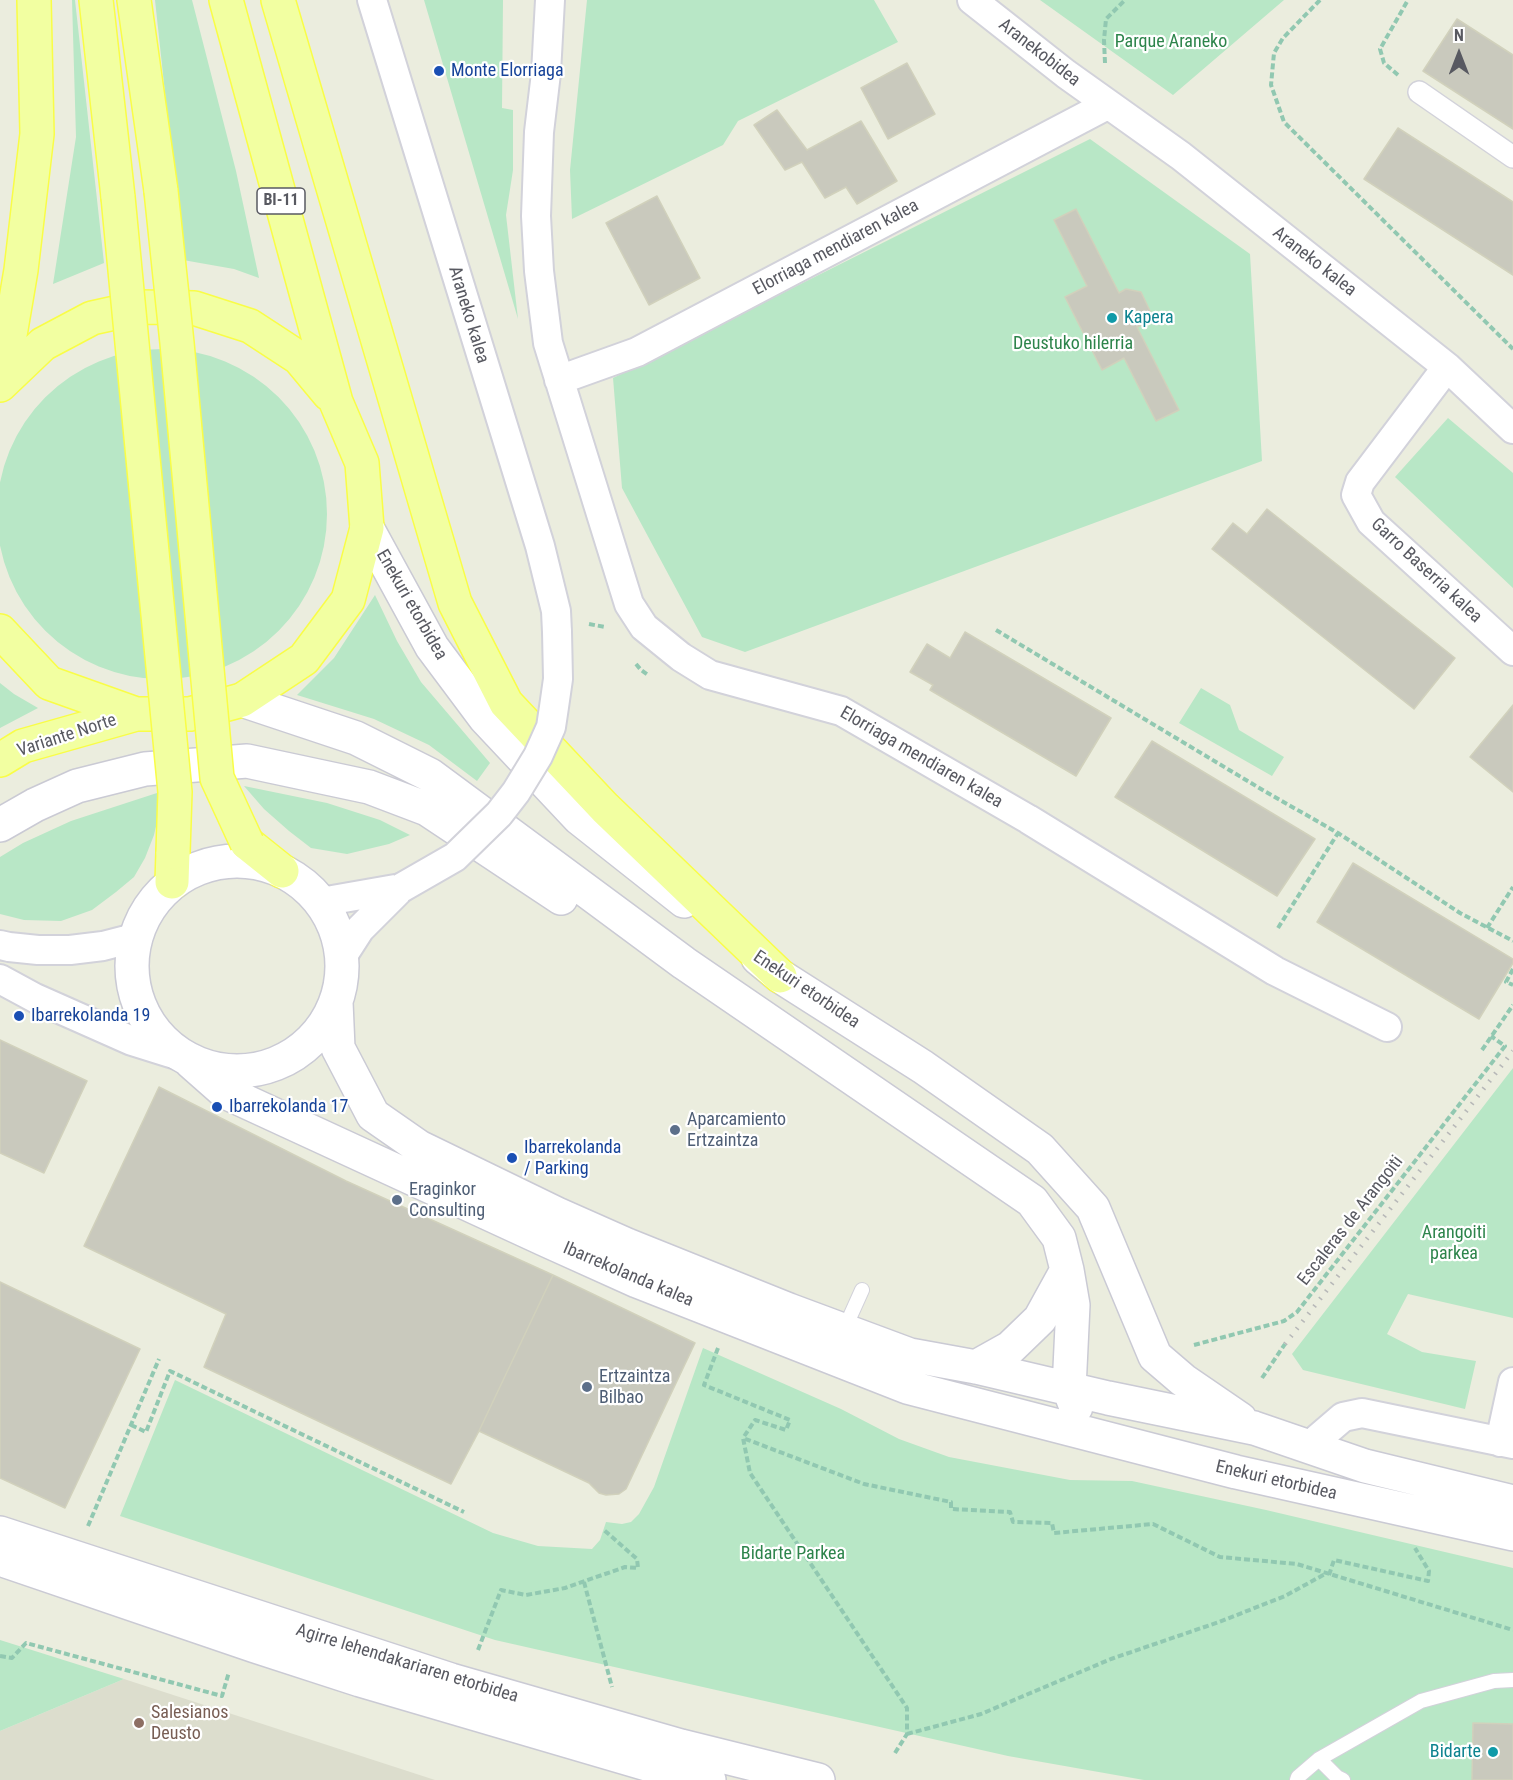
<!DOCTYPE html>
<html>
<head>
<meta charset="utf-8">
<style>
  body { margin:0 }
  #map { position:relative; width:1513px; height:1780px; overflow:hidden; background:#ebedde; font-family:"Roboto Condensed",sans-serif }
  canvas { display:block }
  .north { position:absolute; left:1429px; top:24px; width:60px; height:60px; -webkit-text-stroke:4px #fff; paint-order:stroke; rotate:0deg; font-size:16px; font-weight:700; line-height:24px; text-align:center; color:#585961 }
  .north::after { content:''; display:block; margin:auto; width:21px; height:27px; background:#585961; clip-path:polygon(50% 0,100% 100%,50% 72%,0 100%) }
</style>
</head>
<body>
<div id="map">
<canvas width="1513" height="1780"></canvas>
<div class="north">N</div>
</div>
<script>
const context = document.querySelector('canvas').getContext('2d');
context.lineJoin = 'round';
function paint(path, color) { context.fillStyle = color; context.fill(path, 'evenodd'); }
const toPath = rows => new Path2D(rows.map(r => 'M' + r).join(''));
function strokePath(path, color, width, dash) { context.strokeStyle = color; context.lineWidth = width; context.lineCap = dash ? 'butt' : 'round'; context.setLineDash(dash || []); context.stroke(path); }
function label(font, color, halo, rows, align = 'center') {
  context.font = font + ' "Roboto Condensed",sans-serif'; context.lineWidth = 4.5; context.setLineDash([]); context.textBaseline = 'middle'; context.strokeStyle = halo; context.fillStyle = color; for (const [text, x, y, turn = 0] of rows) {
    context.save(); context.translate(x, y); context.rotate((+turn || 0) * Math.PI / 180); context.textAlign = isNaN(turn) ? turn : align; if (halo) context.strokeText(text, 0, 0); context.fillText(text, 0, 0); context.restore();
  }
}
paint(toPath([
  [124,1679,435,1780,0,1780,0,1731]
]), '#dcddcd');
paint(toPath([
  [72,0,75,0,104,263,53,284,76,137],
  [155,0,192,0,236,171,259,278,234,269,183,260],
  [424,0,503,0,502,108,513,110,513,170,506,215,518,319],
  [587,0,874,0,898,42,738,121,723,145,572,219,570,170],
  [1040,0,1284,0,1173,95],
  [1090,139,1250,254,1262,461,745,652,702,637,622,488,613,378],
  '-3 514a165 165 0 1 1 330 0a165 165 0 1 1-330 0Z',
  [1448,418,1513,473,1513,588,1395,477],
  [375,595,397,641,421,682,490,763,477,781,429,745,374,719,297,695,334,658],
  [0,683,14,694,38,708,0,728],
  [1201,688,1230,705,1239,730,1284,757,1272,776,1179,723],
  [244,786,327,803,380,820,410,835,389,844,347,854,311,848,289,831,264,809],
  [160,792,161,805,154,835,145,858,134,877,116,892,92,910,61,921,24,920,0,914,0,857,23,843,71,821],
  [1513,1068,1513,1318,1408,1294,1387,1334,1422,1352,1476,1361,1465,1409,1303,1370,1292,1354],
  [703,1348,841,1409,899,1439,949,1457,1070,1480,1132,1481,1266,1510,1513,1568,1513,1780,1144,1780,1008,1756,495,1640,120,1516,175,1380,493,1533,538,1546,592,1549,600,1540,606,1522,622,1524,631,1522,639,1514,654,1487],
  [0,1640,124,1679,0,1731]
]), '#b8e7c6');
const building = toPath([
  [1457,19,1513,55,1513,129,1423,71,1457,19],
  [907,63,935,114,888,139,861,88,907,63],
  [777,110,807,150,861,121,897,181,857,204,846,187,825,198,802,162,785,170,754,125,777,110],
  [1398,128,1513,202,1513,275,1364,179,1398,128],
  [657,196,700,278,649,305,606,223,657,196],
  [1076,209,1119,293,1126,289,1141,292,1151,313,1145,324,1137,327,1179,410,1156,421,1124,358,1102,370,1065,297,1087,286,1054,220,1076,209],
  [1267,509,1455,658,1414,709,1212,549,1233,523,1247,534,1267,509],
  [965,632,1111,718,1076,776,930,690,933,685,910,672,927,644,950,658,965,632],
  [1513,705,1513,792,1470,757,1513,705],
  [1152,741,1315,839,1277,896,1115,797,1152,741],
  [1353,863,1513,959,1513,963,1479,1019,1317,922,1353,863],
  [0,1040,87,1081,44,1173,0,1153,0,1040],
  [159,1087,346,1181,553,1275,479,1431,451,1484,204,1367,226,1314,84,1246,159,1087],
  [553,1275,695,1343,626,1489,619,1494,606,1495,599,1493,589,1483,479,1431,553,1275],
  [0,1282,140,1349,65,1508,0,1478,0,1282],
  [1473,1723,1513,1724,1513,1780,1472,1780,1473,1723]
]);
paint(building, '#c9c9bd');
strokePath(building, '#d1d1bc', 1.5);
const service = toPath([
  [844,1330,862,1290],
  [1297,1780,1298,1777,1319,1759],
  [1343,1780,1337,1777,1319,1759,1421,1701,1494,1681,1513,1680]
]);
const pedestrian = toPath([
  [1419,92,1513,157]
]);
const minor = toPath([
  [372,0,540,546,556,611,557,632],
  [550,0,546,73,539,132,536,216,539,271,548,343,629,604,644,627,681,657,710,675,841,711,1028,819,1275,971,1387,1027],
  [972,0,1066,74,1181,156,1447,367,1513,429],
  [1447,367,1360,482,1356,495,1371,522,1513,651],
  [559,380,637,352,1107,105],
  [321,902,401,888],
  [0,945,9,947,38,950,70,950,103,946,134,938],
  [342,957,360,929,401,888],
  [0,979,35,998,132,1041,183,1057],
  [1500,1442,1513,1382],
  [1308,1447,1343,1417,1362,1413,1513,1444]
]);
const secondary = toPath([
  [367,528,432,647,485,718,579,818,684,901],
  [242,700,356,738,430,775,684,963,1032,1201,1059,1238,1067,1270,1073,1305,1069,1389,1076,1407],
  [0,825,35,805,77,786,145,769,247,761,369,787,427,809,561,898],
  '132 966a105 105 0 1 1 210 0a105 105 0 1 1-210 0Z',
  [758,958,780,976,923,1067,1040,1149,1093,1208,1155,1356,1183,1380,1240,1419],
  [336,1002,338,1048,373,1115,419,1147,557,1214,627,1245,789,1310,910,1355,976,1367,1108,1398,1254,1428,1365,1466,1513,1502],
  [191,1062,225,1092,546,1240,637,1281,907,1387,1236,1472,1513,1534],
  [976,1367,1010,1348,1040,1319,1067,1270],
  [0,1533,451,1680,681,1746,818,1780],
  [0,1559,255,1646,360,1680,674,1772,709,1780]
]);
const primary = toPath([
  [96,0,118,197],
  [134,0,161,191],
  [278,0,455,603,506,703,605,808,780,976],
  [2,382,21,270,37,134,34,0],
  [0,385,43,344,92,318,142,307,194,308,250,326,299,358,329,394],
  [0,631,49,683,136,714,190,714,242,700,304,659,348,600,367,528,362,463,336,402,226,0],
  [0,760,23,746,136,714],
  [247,843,282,871],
  [172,882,173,852]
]);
strokePath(service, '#d2d2da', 16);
strokePath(pedestrian, '#d2d2da', 24);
strokePath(minor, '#d2d2da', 32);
strokePath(secondary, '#cacad4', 36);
strokePath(primary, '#f9fd47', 36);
strokePath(toPath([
  [1320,0,1283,38,1274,53,1271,85,1284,122,1513,349],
  [1105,63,1104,40,1106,19,1125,0],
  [1398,75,1384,63,1380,49,1408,0],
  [589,624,605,627],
  [996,630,1266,792,1338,833,1460,913,1513,941],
  [636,664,641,670,648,675],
  [1278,928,1338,833],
  [1487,928,1513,887],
  [1513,969,1506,982,1513,985],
  [1482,1050,1513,1005],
  [1194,1345,1284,1321,1297,1312,1505,1046,1491,1036],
  [718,1348,704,1385,790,1420,786,1430,755,1420,743,1438],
  [1262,1378,1285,1344],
  [131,1425,146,1432,170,1371,464,1512],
  [88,1526,159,1359],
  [1329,1575,1334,1560,1428,1581,1429,1571,1415,1548],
  [584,1582,612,1687],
  [478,1650,501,1590,526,1595,565,1588,625,1567,638,1568,637,1559,604,1530],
  [0,1656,12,1658,26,1643,222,1696,229,1672],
  [907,1734,981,1714,1111,1659,1219,1622,1285,1596,1325,1574],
  [895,1753,907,1734,907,1708,750,1473,743,1438,864,1484,951,1502,951,1509,1010,1512,1013,1522,1052,1523,1054,1533,1153,1524,1220,1557,1297,1564,1513,1630]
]), '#91c8b1', 4, [6, 3]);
strokePath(service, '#fff', 14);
strokePath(pedestrian, '#fff', 21);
strokePath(minor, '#fff', 28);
strokePath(secondary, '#fff', 33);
strokePath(primary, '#f2ffa1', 33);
strokePath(toPath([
  [1285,1344,1513,1051]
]), '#b7b8b8', 4.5, [1.5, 8]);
const minorBridge = toPath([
  [401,888,455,857,499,814,516,792,538,756,551,727,554,707,558,679,557,632]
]);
const primaryBridge = toPath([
  [161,191,177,343,217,778,247,843],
  [118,197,175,792,173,852]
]);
strokePath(minorBridge, '#d2d2da', 32, []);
strokePath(primaryBridge, '#f9fd47', 36, []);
strokePath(minorBridge, '#fff', 28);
strokePath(primaryBridge, '#f2ffa1', 33);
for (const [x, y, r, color] of [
  [439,71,6,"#1a4fb4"],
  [1112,318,6,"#0f9aa8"],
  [19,1016,6,"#1a4fb4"],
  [217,1107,6,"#1a4fb4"],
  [675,1130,6,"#5c6f8a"],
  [512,1158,6,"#1a4fb4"],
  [397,1200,6,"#5c6f8a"],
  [587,1387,6,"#5c6f8a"],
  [139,1723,6,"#8d6e63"],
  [1493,1752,6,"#0f9aa8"]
]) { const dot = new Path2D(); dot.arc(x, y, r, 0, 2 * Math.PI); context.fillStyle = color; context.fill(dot); strokePath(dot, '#fff', 2); }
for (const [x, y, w] of [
  [281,201,48]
]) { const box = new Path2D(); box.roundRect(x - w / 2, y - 13, w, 26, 4.5); context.fillStyle = '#fff'; context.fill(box); strokePath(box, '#585961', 1.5); }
label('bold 16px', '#585961', null, [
  ["BI-11",281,201]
]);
label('18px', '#2d844b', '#fff', [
  ["Parque Araneko",1171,42],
  ["Deustuko hilerria",1073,344],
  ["Arangoiti",1454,1233],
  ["parkea",1454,1254],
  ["Bidarte Parkea",793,1554]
]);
label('18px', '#585961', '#fff', [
  ["Aranekobidea",1039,53,38],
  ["Elorriaga mendiaren kalea",836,248,-28],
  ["Araneko kalea",1314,262,38],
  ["Araneko kalea",468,315,73],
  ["Garro Baserria kalea",1426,571,43],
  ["Enekuri etorbidea",411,605,60],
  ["Variante Norte",67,736,-18],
  ["Elorriaga mendiaren kalea",921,758,30],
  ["Enekuri etorbidea",806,990,34],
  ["Escaleras de Arangoiti",1351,1221,-52],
  ["Ibarrekolanda kalea",628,1275,23],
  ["Enekuri etorbidea",1276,1481,13],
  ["Agirre lehendakariaren etorbidea",407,1664,17]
]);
label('18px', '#164399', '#fff', [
  ["Monte Elorriaga",451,71],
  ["Ibarrekolanda 19",31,1016],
  ["Ibarrekolanda 17",229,1107],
  ["Ibarrekolanda",524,1148],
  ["/ Parking",524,1169]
], 'left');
label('18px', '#0d838f', '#fff', [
  ["Kapera",1124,318],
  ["Bidarte",1481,1752,"right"]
], 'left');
label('18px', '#4e5e75', '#fff', [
  ["Aparcamiento",687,1120],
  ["Ertzaintza",687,1141],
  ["Eraginkor",409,1190],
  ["Consulting",409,1211],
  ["Ertzaintza",599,1377],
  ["Bilbao",599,1398]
], 'left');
label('18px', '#785e54', '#fff', [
  ["Salesianos",151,1713],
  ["Deusto",151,1734]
], 'left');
</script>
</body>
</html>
